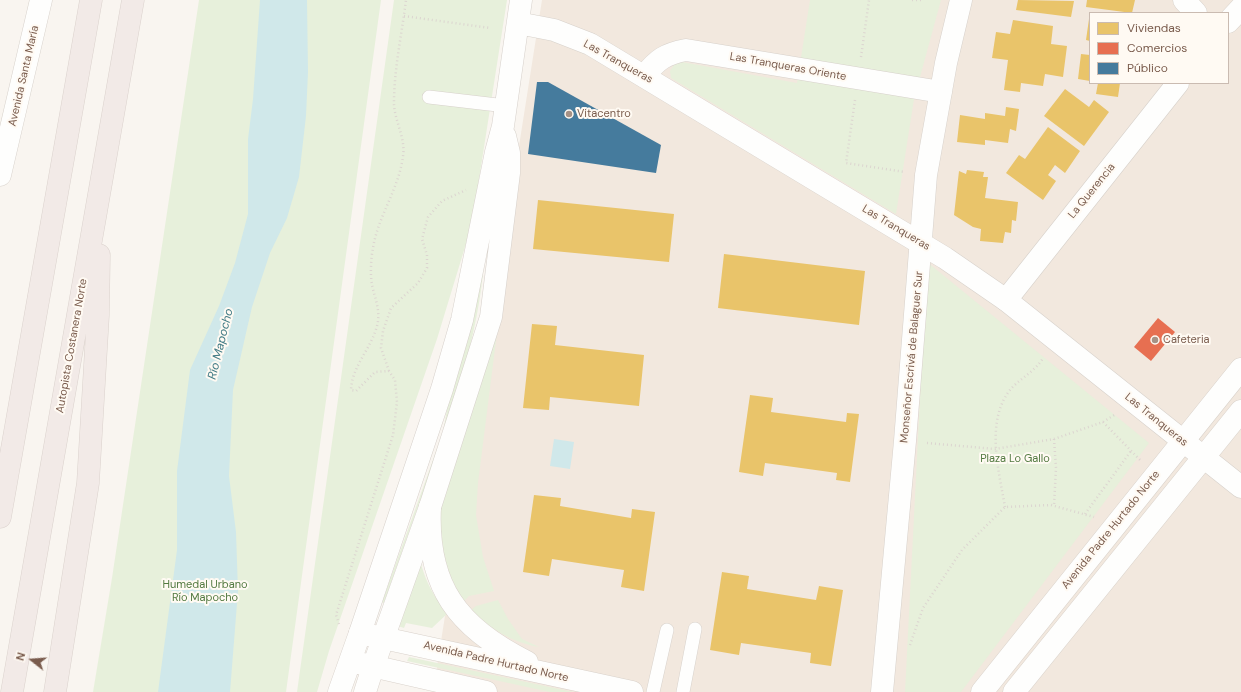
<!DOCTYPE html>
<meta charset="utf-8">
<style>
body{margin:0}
#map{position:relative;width:1241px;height:692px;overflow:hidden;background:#f9f5f0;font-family:"DM Sans",sans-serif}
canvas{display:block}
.legend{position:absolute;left:1089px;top:12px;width:140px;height:72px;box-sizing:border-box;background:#fffaf3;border:1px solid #cabbb1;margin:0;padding:5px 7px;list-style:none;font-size:12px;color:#7a5c4d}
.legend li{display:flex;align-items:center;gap:8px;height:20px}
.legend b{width:20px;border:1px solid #cabbb1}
.north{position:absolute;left:12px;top:640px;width:40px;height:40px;-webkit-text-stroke:3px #fffaf3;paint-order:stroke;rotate:287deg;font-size:11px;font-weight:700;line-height:16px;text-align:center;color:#7a5c4d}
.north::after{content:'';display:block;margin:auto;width:14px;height:18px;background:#7a5c4d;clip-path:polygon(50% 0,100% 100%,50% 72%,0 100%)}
</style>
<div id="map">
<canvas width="1241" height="692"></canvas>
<ul class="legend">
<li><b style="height:11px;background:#e9c46a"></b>Viviendas</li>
<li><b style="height:11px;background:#e76f51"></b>Comercios</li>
<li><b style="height:11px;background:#457b9d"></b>Público</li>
</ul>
<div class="north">N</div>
</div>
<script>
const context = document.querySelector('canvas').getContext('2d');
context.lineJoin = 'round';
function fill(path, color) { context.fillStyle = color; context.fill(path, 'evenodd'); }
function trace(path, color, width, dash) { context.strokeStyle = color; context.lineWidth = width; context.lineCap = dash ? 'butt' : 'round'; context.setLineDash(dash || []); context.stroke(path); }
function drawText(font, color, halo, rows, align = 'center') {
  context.font = font + ' "DM Sans",sans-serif'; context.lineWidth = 4; context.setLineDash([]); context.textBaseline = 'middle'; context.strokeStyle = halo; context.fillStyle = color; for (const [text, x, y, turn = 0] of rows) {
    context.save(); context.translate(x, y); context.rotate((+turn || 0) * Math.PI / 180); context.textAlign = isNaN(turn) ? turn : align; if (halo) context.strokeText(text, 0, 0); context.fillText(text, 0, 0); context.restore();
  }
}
fill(new Path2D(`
 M542 0H1241V692H433ZM1090 13H1228V83H1090Z`), '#f2e8de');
fill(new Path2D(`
 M199 0H381L286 692H93L112 578Z
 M394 0H507L472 224 437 339 329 651 317 692H297Z
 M810 0H941L914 99 896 214 671 78 670 71 674 65 682 62 797 83Z
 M927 262 1149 443 961 692H905Z
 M484 263C478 336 454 406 430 474 414 517 399 560 384 603L382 602 443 432 455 365Z
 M501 301 478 483 476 515 483 557 494 591 469 596 462 603 437 552 439 487Z
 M418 554C425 579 431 594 448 613L432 628 406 623 404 628 395 625Z
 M498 600 508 619 522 639 539 647C510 642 493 629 470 611L476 606Z
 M409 657 573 692H550L407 661Z`), '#e7f0db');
fill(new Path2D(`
 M260 0H307L308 72 306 116 299 177 287 218 270 253 252 307 233 390 229 476 236 532 238 591 230 692H158L177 550V471L190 370 219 306 235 263 248 214V139L253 99Z
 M554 439 574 442 570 469 550 466Z`), '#d0e8ea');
fill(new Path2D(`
 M1018 0 1074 1 1071 17 1016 10Z
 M1087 0H1135L1132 13 1086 7Z
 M1089 19H1090V41L1086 40Z
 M1013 20 1053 26 1051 44 1067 46 1063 77 1045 74 1043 86 1021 83 1020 92 1004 90 1008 60 992 58 996 32 1010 34Z
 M1081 54 1090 55V81L1078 79Z
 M1098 83H1120L1118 97 1096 94Z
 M1065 89 1089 107 1094 100 1109 112 1084 146 1044 116Z
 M1006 107 1019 109 1016 131 1010 129 1008 143 985 140V145L957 142 960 115 985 119V113L1005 116Z
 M1048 127 1080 151 1065 173 1055 165 1048 175 1056 181 1043 200 1006 173 1019 155 1025 159Z
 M967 170 984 172 983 177H988L985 198 1018 202 1016 221 1012 220 1011 233 1005 232 1003 243 980 241 981 229 973 227 954 215 959 171 966 174Z
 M538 200 674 214 669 262 533 249Z
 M724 254 865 271 859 325 718 308Z
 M532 324 557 326 555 345 644 355 639 406 550 397 549 410 523 408Z
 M750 395 773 398 771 412 846 422 847 413 859 414 850 482 836 480 837 473 765 463 763 476 739 472Z
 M534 495 561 498 560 506 631 518 632 509 655 512 644 591 621 587 624 570 552 559 549 576 523 572Z
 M722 572 749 576 747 589 816 600 819 586 843 590 831 666 810 663 811 653 741 643 739 655 710 650Z`), '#e9c46a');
fill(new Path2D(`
 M1158 318 1175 332 1151 361 1134 347Z`), '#e76f51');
fill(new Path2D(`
 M537 82H548L661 145 656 173 528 154Z`), '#457b9d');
const service = new Path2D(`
 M429 97 506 106
 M653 692 667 630
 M683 692 695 629`);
const minor = new Path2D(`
 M1184 0 1196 13
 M1228 22 1241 8
 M644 76C658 59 665 54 686 50L941 92
 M0 175 41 0
 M1006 300 1178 83
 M882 692 905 441 926 175 946 63 961 0`);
const tertiary = new Path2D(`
 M518 23 554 30 590 44 945 258 1006 300 1241 487
 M360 633 442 389 462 320 496 152 503 126 521 0
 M373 667 430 507 491 317 509 173V153L505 136`);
const secondary = new Path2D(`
 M430 507C426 586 458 628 527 662
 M350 661 486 692
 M339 692 360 633 632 692
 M365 692 373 667
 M982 692 1241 369
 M1014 692 1241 411`);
const motorway = new Path2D(`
 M0 517 91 0
 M12 692 133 0
 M55 692 88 483 98 315 99 255`);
trace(service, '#d7d1cb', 14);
trace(minor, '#d7d1cb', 23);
trace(tertiary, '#d7d1cb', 23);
trace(secondary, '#d9d2cb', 23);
trace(motorway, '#dad1cc', 23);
trace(new Path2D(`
 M912 0H922
 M404 16 490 28
 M861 57 869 0
 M855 100 846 163 905 172
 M389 371 381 348 383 331 391 308 418 283 427 268V255L422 239 428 217 442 201 466 190
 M1103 422 1141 461
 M1054 439 1056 468 1054 506
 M927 443 995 449 1054 439 1103 422 1116 414
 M1005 507C999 471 985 422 1010 390 1020 378 1035 372 1043 358
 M1085 514 1131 451
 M339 624 336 615 393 435 397 402 395 380 389 371 375 372 356 391 351 390C352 366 371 349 377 326 381 311 375 299 372 285 370 274 371 258 373 248 378 216 399 189 403 156 406 138 394 120 394 103 394 69 402 33 406 0
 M910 645 923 608 962 550 1005 507 1051 505 1094 517`), '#dcd5d0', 2.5, [1, 3]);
trace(service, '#fefefd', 13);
trace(minor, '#fefefd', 22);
trace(tertiary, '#fefefd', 22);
trace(secondary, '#fefefd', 22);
trace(motorway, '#f2eae7', 22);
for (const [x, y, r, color] of [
 [569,114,4,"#a69286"],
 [1155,340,4,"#a69286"]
]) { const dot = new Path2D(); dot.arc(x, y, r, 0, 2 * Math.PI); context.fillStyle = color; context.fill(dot); trace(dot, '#fffaf3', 1.5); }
drawText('11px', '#7a5c4d', '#fffaf3', [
 ["Las Tranqueras",618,62,29],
 ["Las Tranqueras Oriente",788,67,10],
 ["Avenida Santa María",24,76,-77],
 ["La Querencia",1092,191,-51],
 ["Las Tranqueras",896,228,31],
 ["Autopista Costanera Norte",72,346,-80],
 ["Monseñor Escrivá de Balaguer Sur",912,357,-85],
 ["Las Tranqueras",1156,420,39],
 ["Avenida Padre Hurtado Norte",1111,530,-51],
 ["Avenida Padre Hurtado Norte",496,662,13]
]);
drawText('11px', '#7a5c4d', '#fffaf3', [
 ["Vitacentro",577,114],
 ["Cafeteria",1163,340]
], 'left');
drawText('11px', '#537a41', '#fffaf3', [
 ["Plaza Lo Gallo",1015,459],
 ["Humedal Urbano",205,585],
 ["Río Mapocho",205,598]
]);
drawText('italic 12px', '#437c86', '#fffaf3', [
 ["Río Mapocho",221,344,-76]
]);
</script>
